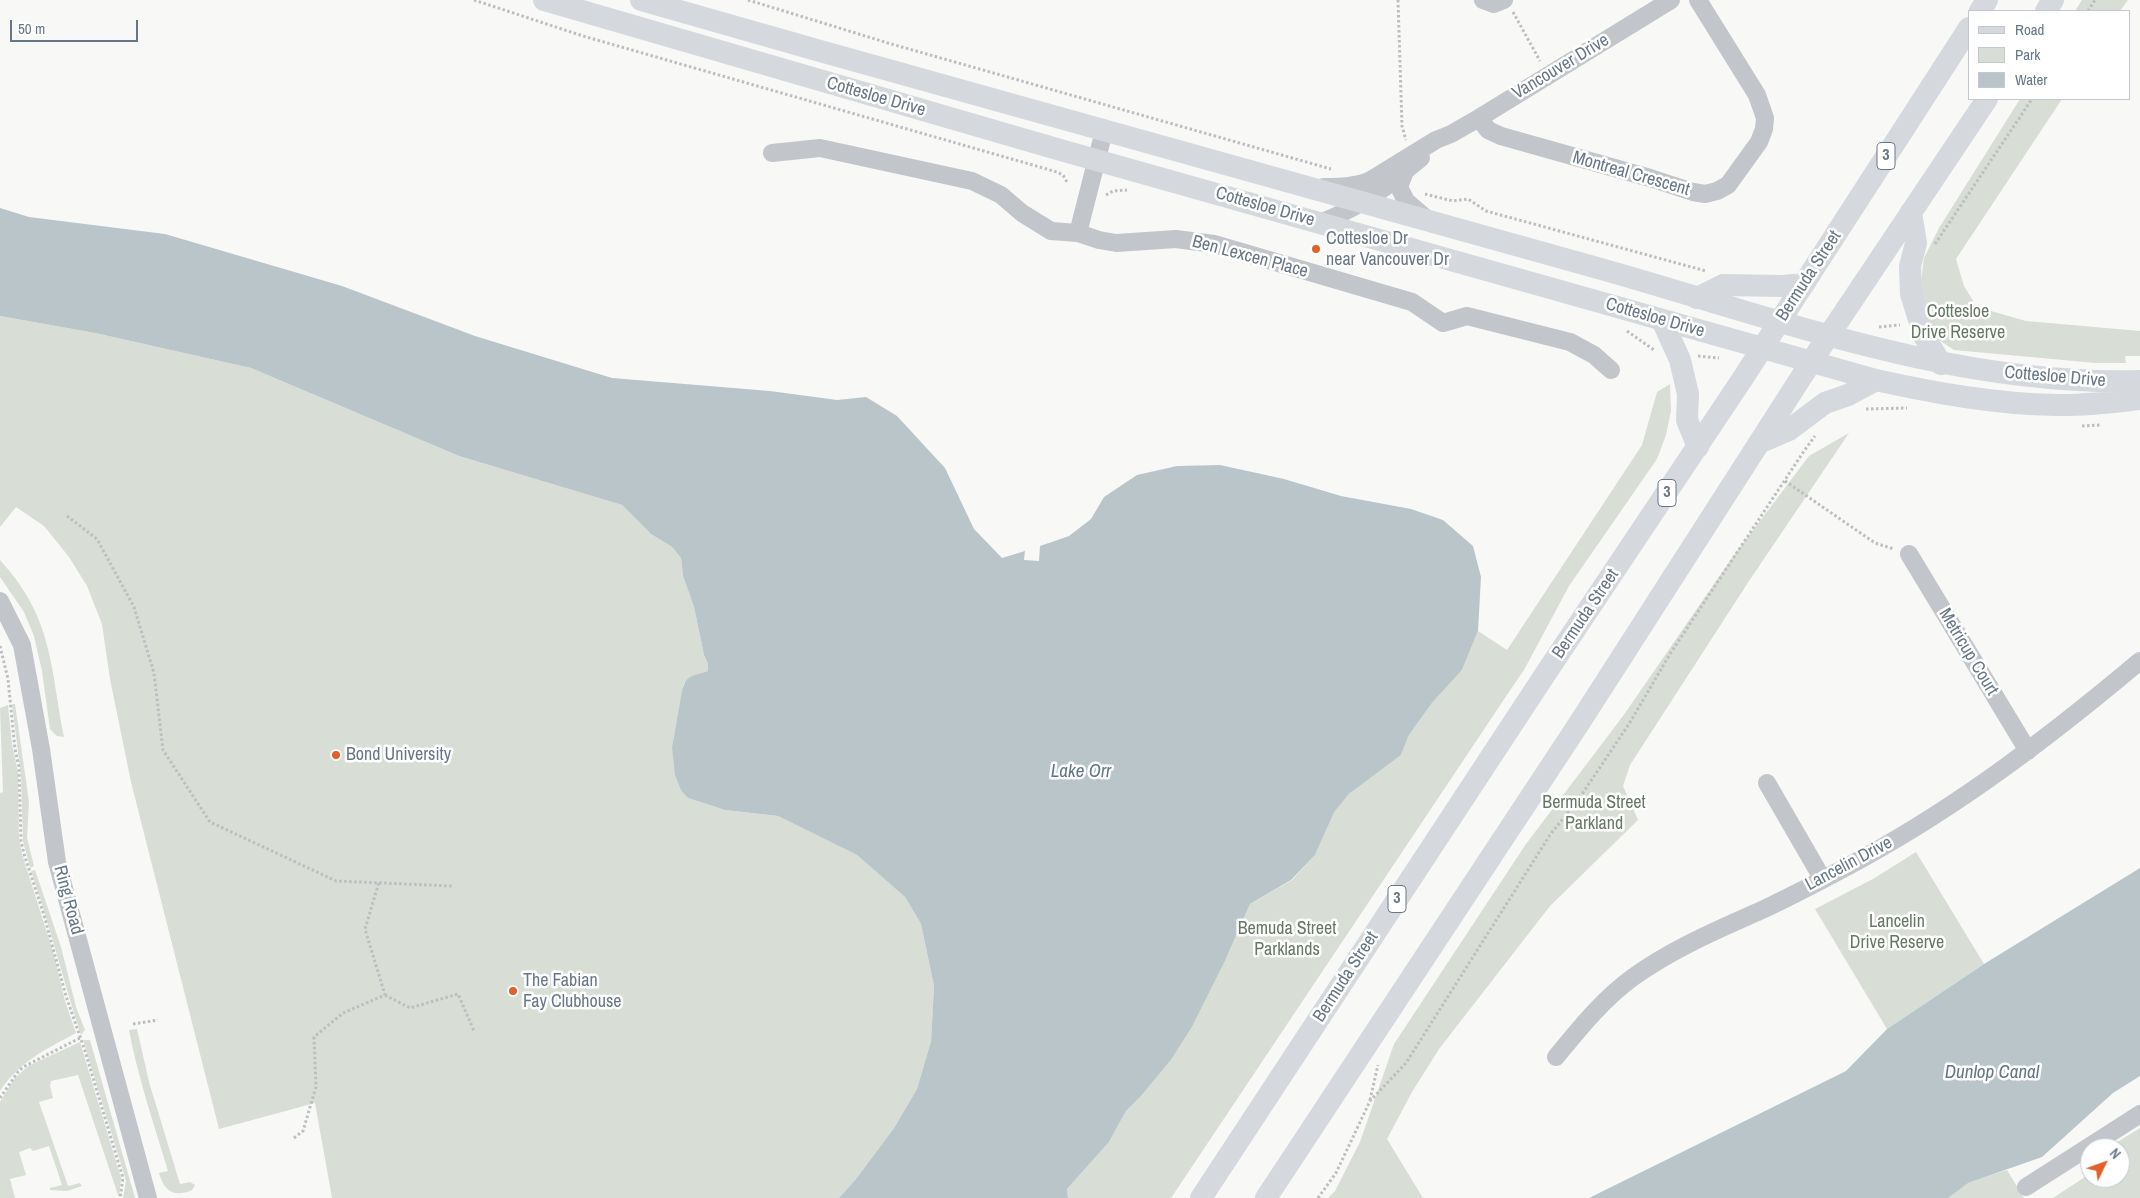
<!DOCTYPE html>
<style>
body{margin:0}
#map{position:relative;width:2140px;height:1198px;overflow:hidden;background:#f8f8f6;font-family:"Archivo Narrow",sans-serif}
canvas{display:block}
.legend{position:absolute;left:1968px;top:10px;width:162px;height:90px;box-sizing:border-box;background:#fff;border:1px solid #c3c9cf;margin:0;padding:6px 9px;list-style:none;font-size:15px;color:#687787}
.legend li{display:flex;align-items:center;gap:10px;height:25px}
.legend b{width:25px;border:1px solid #c3c9cf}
.north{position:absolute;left:2080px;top:1138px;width:50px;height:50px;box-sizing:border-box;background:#fff;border:1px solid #c3c9cf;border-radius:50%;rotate:48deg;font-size:14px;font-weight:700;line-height:20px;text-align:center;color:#687787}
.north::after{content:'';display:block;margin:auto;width:18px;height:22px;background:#e2602c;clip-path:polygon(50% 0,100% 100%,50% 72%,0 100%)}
.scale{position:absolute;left:10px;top:20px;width:128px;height:22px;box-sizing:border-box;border:2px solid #687787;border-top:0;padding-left:6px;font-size:15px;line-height:18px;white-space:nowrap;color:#687787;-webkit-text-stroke:4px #fff;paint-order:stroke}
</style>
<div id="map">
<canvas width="2140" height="1198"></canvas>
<ul class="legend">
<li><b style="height:6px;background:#d5d9dd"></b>Road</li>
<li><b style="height:14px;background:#d8ddd5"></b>Park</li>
<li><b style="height:14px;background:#bac5ca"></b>Water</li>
</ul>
<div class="north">N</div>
<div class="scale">50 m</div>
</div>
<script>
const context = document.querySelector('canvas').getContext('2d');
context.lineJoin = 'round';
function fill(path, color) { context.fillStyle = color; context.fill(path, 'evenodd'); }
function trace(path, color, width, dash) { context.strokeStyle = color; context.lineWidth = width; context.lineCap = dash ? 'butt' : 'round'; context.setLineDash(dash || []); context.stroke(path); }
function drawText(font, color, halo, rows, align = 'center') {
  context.font = font + ' "Archivo Narrow",sans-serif'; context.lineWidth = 5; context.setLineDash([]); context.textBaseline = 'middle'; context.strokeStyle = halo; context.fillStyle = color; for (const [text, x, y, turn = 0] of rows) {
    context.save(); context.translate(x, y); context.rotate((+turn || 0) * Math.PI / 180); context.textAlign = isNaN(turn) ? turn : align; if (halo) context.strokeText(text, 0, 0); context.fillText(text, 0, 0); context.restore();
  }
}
fill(new Path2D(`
 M2082 0H2128L2120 11H2075Z
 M2020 99H2062L1956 259 1964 286 1977 307 2026 321 2140 331V356H2125L2126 363H2096L1954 350 1939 340 1934 331 1920 290 1924 258 1939 228Z
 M0 316 95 333 251 368 459 456 622 505 651 534 672 547 681 558 683 576 694 607 704 655 708 664V671L684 683 672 747 688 798 725 810 778 816 857 855 905 897 921 924 934 986 931 1041 917 1089 894 1128 856 1179 839 1198H332L315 1103 219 1129 131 782 110 679 102 624 87 586 69 557 44 526 16 507 0 527Z
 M1670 384 1671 411 1666 435 1657 459 1569 586 1524 670 1511 689 1171 1198H1068L1067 1189 1109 1142 1126 1111 1141 1096 1171 1060 1192 1027 1225 961 1250 904 1292 880 1315 855 1333 812 1349 794 1401 755 1409 735 1432 703 1462 670 1478 631 1507 650 1642 445 1657 392Z
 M1849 433 1749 581 1630 765 1623 786 1638 820 1550 906 1439 1049 1412 1092 1387 1139 1423 1198H1328L1335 1191 1360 1142 1394 1044 1526 844 1623 716 1732 558 1809 456Z
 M0 560C53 618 50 665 64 737L57 736 50 729 42 671 34 636 24 612 0 577Z
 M12 704H15L29 802 27 838 34 866 30 868 23 841 21 776Z
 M8 705 12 744 18 772 19 838 22 854 54 955 65 1001 76 1033C46 1049 19 1062 0 1091V793L3 792 0 708Z
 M1916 852 1984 964 1887 1029 1815 909 1873 879Z
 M35 870 61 947 76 1007 85 1030 81 1035C63 980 50 925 31 871Z
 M137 1029 149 1082 180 1184 190 1182 195 1185 192 1190C174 1198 164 1191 159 1173L168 1171C154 1124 138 1078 129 1030Z
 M83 1040H90L135 1198H123L126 1181 124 1174Z
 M80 1042 121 1178 119 1198 78 1075 51 1081 50 1086 53 1098 39 1102 68 1186 80 1183 82 1186 67 1191 50 1190V1188L62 1185 49 1146 33 1151 30 1148 19 1152 26 1175 10 1179 15 1198H0V1102L14 1079 28 1066Z
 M2140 1128V1198H2053L2088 1175 2090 1171V1178H2120V1148H2108Z
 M2007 1170 2024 1198H1948L1967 1183Z`), '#d8ddd5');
fill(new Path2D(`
 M0 208 29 217 165 234 342 286 475 336 612 378 770 391 837 400 866 397 897 416 945 468 974 529 1002 558 1025 551 1024 560 1039 561 1040 546 1069 536 1091 519 1104 497 1137 475 1177 466 1220 465 1284 479 1341 496 1411 509 1443 520 1473 546 1481 577 1478 631 1462 670 1432 703 1409 735 1401 755 1349 794 1334 812 1315 855 1291 880 1250 904 1225 961 1192 1027 1171 1060 1141 1096 1126 1111 1109 1142 1067 1189 1068 1198H839L856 1179 894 1128 917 1089 931 1041 934 986 921 924 905 897 857 855 778 816 725 810 688 798 681 790 675 775 672 747 682 691C687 672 694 677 708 671V664L704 655 694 607 683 576 681 558 672 547 651 534 622 505 459 456 251 368 95 333 0 316Z
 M2140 868V1076L2113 1093 2042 1157 1968 1183 1948 1198H1589L1846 1071 1887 1029 1984 964Z`), '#bac5ca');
trace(new Path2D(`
 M474 0 583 36 1057 172 1063 175 1068 184
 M748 0 888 43 1331 169
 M1398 0 1402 126 1406 140
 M2088 11 2095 0
 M1513 12 1540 61
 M1425 194 1453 201 1468 199 1486 211 1706 271
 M1106 195 1113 191 1127 190
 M1935 244 2032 99
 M1879 327 1900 325
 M1627 331 1654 350
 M1698 356 1719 358
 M1866 409 1907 408
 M2082 426 2101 425
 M1785 481 1875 543 1894 549
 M67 516 97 539 134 607 154 673 163 750 210 822 336 881 452 886
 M0 646 8 679 15 749 19 767 21 841 24 854 44 915 66 996 85 1051 123 1178 120 1198
 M385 995 410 1008 458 994 474 1031
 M133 1024 158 1020
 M0 1098 17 1073 23 1067 80 1038
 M1370 1100 1378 1065
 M294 1138 303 1131 316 1087 314 1037 343 1013 385 995 365 929 379 882
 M1318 1198 1336 1173 1370 1101 1406 1063 1550 835 1578 800 1629 724 1670 654 1804 451 1815 436`), '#bcbec1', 3, [2.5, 2.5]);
trace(new Path2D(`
 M1483 0 1494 4 1504 0
 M1479 118 1488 130 1501 136 1650 178 1693 192 1705 194 1717 191 1728 185 1759 142 1764 129 1765 118 1757 95 1698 0
 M772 153 820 148 972 181 1001 195 1022 213 1051 231 1078 233 1099 240 1116 243 1176 239 1214 244 1412 302 1443 323 1467 316 1570 342 1594 355 1611 370
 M1421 158 1405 171 1399 187 1406 201 1427 219
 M1323 187C1339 187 1355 187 1371 180L1436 140 1451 134 1479 118 1671 0
 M1320 223C1346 213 1386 190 1404 171
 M1078 233 1104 131
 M1909 554 2028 751
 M0 601 22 645 41 749 57 862 148 1198
 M1767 783 1822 878
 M1556 1057C1579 1029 1602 1000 1632 978 1672 949 1717 930 1762 910 1796 894 1830 876 1863 858 1963 803 2053 734 2140 661
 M2026 1187 2140 1114`), '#c2c5ca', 18);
trace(new Path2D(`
 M544 0 1057 149 1876 380C1935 393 1995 404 2056 405 2084 406 2113 402 2140 399
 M641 0C958 91 1276 178 1594 267 1773 317 1951 386 2140 381
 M1980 11 1987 0
 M2046 11 2053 0
 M1911 212 1916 243 1910 266 1911 294 1924 336 1941 364
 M1697 298 1723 285 1782 286 1804 284
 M1662 320 1680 360 1688 394 1687 420 1698 447
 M1759 443 1789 430 1825 403 1848 395 1876 380
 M1201 1198 1544 676 1743 378 1969 28
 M1266 1198 1580 722 1811 362 1987 99`), '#d5d9dd', 22);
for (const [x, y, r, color] of [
 [1316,249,5,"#e2602c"],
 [336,755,5,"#e2602c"],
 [513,991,5,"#e2602c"]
]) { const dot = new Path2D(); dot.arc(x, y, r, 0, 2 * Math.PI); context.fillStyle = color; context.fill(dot); trace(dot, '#fff', 2); }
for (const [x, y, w] of [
 [1886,156,18],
 [1667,493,18],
 [1397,899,18]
]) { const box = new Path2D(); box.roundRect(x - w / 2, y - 13.5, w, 27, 4); context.fillStyle = '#fff'; context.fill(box); trace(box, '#687787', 1); }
drawText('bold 16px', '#687787', null, [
 ["3",1886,156],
 ["3",1667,493],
 ["3",1397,899]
]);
drawText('18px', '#687787', '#fff', [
 ["Vancouver Drive",1561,67,-31],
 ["Cottesloe Drive",876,97,16],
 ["Montreal Crescent",1631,174,16],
 ["Cottesloe Drive",1265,207,16],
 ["Ben Lexcen Place",1250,257,15],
 ["Bermuda Street",1809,276,-57],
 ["Cottesloe Drive",1655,318,16],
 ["Cottesloe Drive",2055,377,5],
 ["Bermuda Street",1586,614,-56],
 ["Metricup Court",1968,652,59],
 ["Lancelin Drive",1849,864,-28],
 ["Ring Road",68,900,75],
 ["Bermuda Street",1346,977,-57]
]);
drawText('18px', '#687787', '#fff', [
 ["Cottesloe Dr",1326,239],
 ["near Vancouver Dr",1326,260],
 ["Bond University",346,755],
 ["The Fabian",523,981],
 ["Fay Clubhouse",523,1002]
], 'left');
drawText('18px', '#667963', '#fff', [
 ["Cottesloe",1958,312],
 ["Drive Reserve",1958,333],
 ["Bermuda Street",1594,803],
 ["Parkland",1594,824],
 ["Lancelin",1897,922],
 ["Drive Reserve",1897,943],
 ["Bemuda Street",1287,929],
 ["Parklands",1287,950]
]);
drawText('italic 19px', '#637882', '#fff', [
 ["Lake Orr",1081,772],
 ["Dunlop Canal",1992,1073]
]);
</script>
